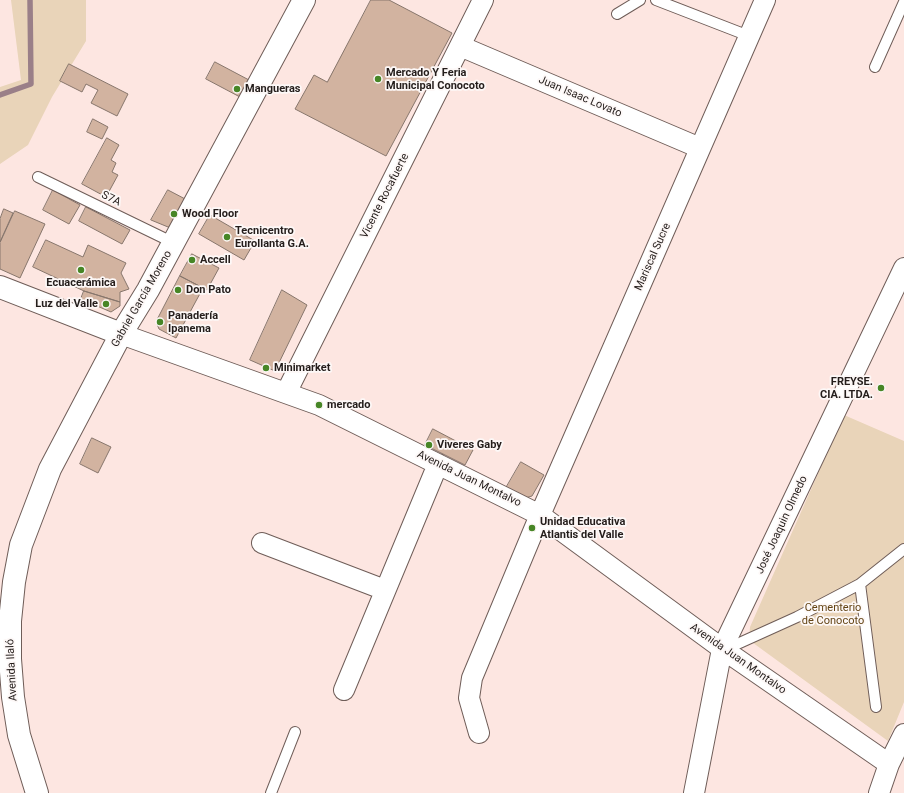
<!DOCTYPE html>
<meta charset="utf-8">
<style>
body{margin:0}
canvas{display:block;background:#fde6e1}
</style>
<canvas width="904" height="793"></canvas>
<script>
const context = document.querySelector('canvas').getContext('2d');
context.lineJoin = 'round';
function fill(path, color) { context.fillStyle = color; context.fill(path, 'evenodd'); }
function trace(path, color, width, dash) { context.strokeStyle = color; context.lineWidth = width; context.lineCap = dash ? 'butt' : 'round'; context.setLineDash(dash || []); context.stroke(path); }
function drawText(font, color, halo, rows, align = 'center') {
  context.font = font + ' Roboto,sans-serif'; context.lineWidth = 3.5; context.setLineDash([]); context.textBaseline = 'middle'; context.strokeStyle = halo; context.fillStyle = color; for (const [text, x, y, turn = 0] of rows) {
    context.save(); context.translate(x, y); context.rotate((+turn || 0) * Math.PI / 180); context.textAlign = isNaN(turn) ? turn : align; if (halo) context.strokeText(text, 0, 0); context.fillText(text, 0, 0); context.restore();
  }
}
fill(new Path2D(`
 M11 0H86V41L52 97 28 145 0 164V87L21 80Z
 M844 415 904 441V702L888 741 749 640 750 627Z`), '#e9d4b9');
trace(new Path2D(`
 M0 95 31 84 30 0`), '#9a7f88', 5.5);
const building = new Path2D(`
 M371 0H389L452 33 386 156 295 109 314 75 327 82Z
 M215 62 249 80 240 97 206 79Z
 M69 64 128 94 117 116 91 103 98 90 86 84 82 92 60 81Z
 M93 119 108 127 102 139 87 132Z
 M107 138 119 145 111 160 116 163 112 172 118 175 106 197 82 184Z
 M53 190 80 205 69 224 43 210Z
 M168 190 189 201 173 226 168 227 151 220Z
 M86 207 130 230 122 244 79 221Z
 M4 209 13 213 0 242V219Z
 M15 211 45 224 20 278 0 269V243Z
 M210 215 255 241 244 260 199 234Z
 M46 240 83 257 88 245 126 263 121 273 129 289 120 292V302L84 291 33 267Z
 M192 254 219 268 207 290 180 276Z
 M180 276 203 288 176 338 159 329 157 324 158 318Z
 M282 290 307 305 275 371 250 360Z
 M84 291 120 302V306L111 312 81 299Z
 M433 429 473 450 465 465 425 445Z
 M92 438 111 447 98 473 80 464Z
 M521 462 544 475 532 496 525 498 506 488Z`);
fill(building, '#d2b3a0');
trace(building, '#87766c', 1);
const service = new Path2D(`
 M656 0 749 36
 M617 14 640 0
 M875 67 904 2
 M38 177 174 243
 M860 584 876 707
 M724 650 797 617 860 584 904 549
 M271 793 295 732`);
const minor = new Path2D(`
 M460 46 700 148
 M121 334 319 405 540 515 724 650 889 764
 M286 393 483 0
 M262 543 385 590
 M344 690 438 464
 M479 733 469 698 472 678 540 515 765 0
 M694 793 722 649 904 268
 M879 793 889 764 904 734`);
const tertiary = new Path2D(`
 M0 287 121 334`);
const secondary = new Path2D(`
 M37 793 19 735 13 697 10 659V621L14 582 21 545 50 469 121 334 148 290 304 0`);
trace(service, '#6f5d58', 12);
trace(minor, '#6f5d58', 22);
trace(tertiary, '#6f5d58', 24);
trace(secondary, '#6f5d58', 24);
trace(service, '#fff', 10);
trace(minor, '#fff', 20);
trace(tertiary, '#fff', 22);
trace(secondary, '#fff', 22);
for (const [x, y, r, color] of [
 [378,79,4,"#478626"],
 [237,89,4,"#478626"],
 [174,214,4,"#478626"],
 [227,237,4,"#478626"],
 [192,260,4,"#478626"],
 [81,270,4,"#478626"],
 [178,290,4,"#478626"],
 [106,304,4,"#478626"],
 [160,322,4,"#478626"],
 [266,368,4,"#478626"],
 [881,388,4,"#478626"],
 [319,405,4,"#478626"],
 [429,445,4,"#478626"],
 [532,528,4,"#478626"]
]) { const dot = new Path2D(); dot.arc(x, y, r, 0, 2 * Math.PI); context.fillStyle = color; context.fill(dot); trace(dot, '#fdf8f7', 1.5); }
drawText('bold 11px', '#241d1b', '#fdf8f7', [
 ["Mercado Y Feria",386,73],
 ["Municipal Conocoto",386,86],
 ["Mangueras",245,89],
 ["Wood Floor",182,214],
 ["Tecnicentro",235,231],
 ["Eurollanta G.A.",235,244],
 ["Accell",200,260],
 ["Ecuacerámica",81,283,"center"],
 ["Don Pato",186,290],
 ["Luz del Valle",98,304,"right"],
 ["Panadería",168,316],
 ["Ipanema",168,329],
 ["Minimarket",274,368],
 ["FREYSE.",873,382,"right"],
 ["CIA. LTDA.",873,395,"right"],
 ["mercado",327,405],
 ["Viveres Gaby",437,445],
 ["Unidad Educativa",540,522],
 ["Atlantis del Valle",540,535]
], 'left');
drawText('11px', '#241d1b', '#fdf8f7', [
 ["Juan Isaac Lovato",580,97,23],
 ["Vicente Rocafuerte",385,196,-63],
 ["S7A",111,199,26],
 ["Mariscal Sucre",653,257,-66],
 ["Gabriel García Moreno",142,299,-60],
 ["Avenida Juan Montalvo",469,479,26],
 ["José Joaquin Olmedo",782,525,-65],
 ["Avenida Juan Montalvo",738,659,35],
 ["Avenida Ilaló",12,670,-93]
]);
drawText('11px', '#634414', '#fdf8f7', [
 ["Cementerio",833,608],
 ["de Conocoto",833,621]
]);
</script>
